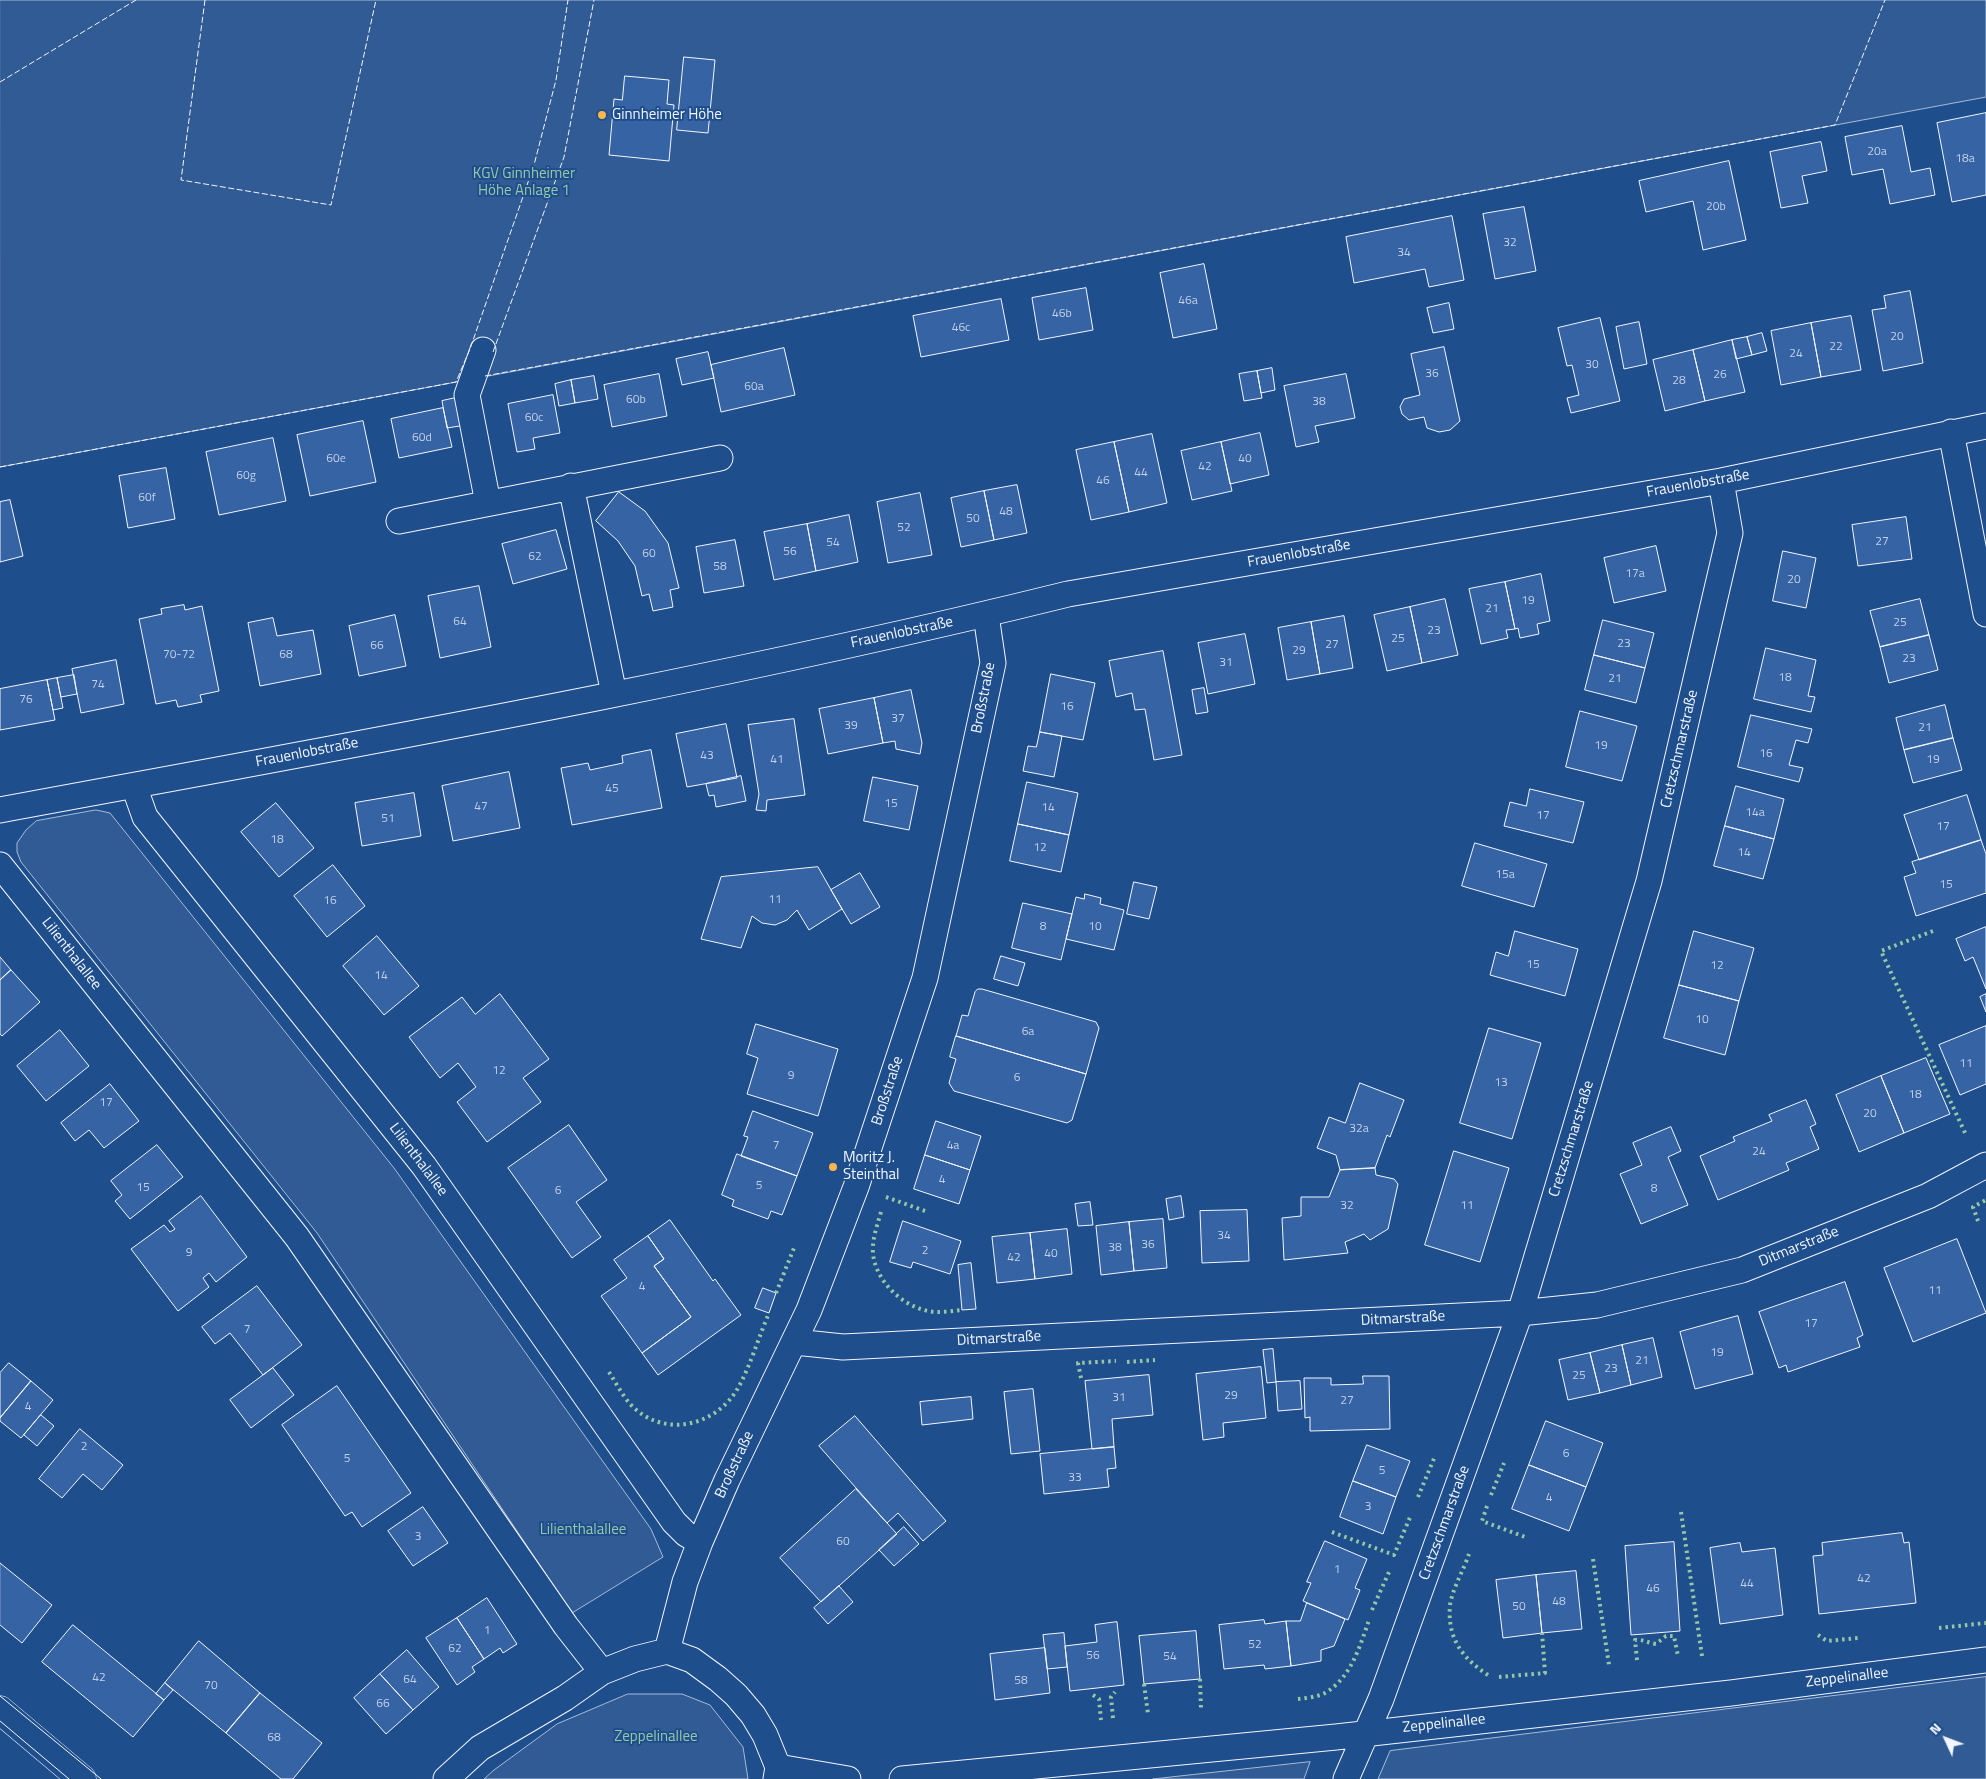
<!DOCTYPE html>
<meta charset="utf-8">
<style>
body{margin:0}
#map{position:relative;width:1986px;height:1779px;overflow:hidden;background:#1f4e8c;font-family:"Titillium Web",sans-serif}
canvas{display:block}
.north{position:absolute;left:1921px;top:1714px;width:50px;height:50px;-webkit-text-stroke:4px #1f4e8c;paint-order:stroke;rotate:313deg;font-size:14px;font-weight:700;line-height:20px;text-align:center;color:#f2f6ff}
.north::after{content:'';display:block;margin:auto;width:18px;height:22px;background:#f2f6ff;clip-path:polygon(50% 0,100% 100%,50% 72%,0 100%)}
</style>
<div id="map">
<canvas width="1986" height="1779"></canvas>
<div class="north">N</div>
</div>
<script>
const context = document.querySelector('canvas').getContext('2d');
context.lineJoin = 'round';
function fill(path, color) { context.fillStyle = color; context.fill(path, 'evenodd'); }
function trace(path, color, width, dash) { context.strokeStyle = color; context.lineWidth = width; context.lineCap = dash ? 'butt' : 'round'; context.setLineDash(dash || []); context.stroke(path); }
function drawText(font, color, halo, rows, align = 'center') {
  context.font = font + ' "Titillium Web",sans-serif'; context.lineWidth = 4; context.setLineDash([]); context.textBaseline = 'middle'; context.strokeStyle = halo; context.fillStyle = color; for (const [text, x, y, turn = 0] of rows) {
    context.save(); context.translate(x, y); context.rotate((+turn || 0) * Math.PI / 180); context.textAlign = isNaN(turn) ? turn : align; if (halo) context.strokeText(text, 0, 0); context.fillText(text, 0, 0); context.restore();
  }
}
const built = new Path2D(`
 M0 0H1986V97L0 467Z
 M96 810 110 813 394 1168 651 1529 663 1557 572 1613 317 1233 21 862 17 852V843L26 830 36 821Z
 M1986 1677V1779H1378L1390 1751Z
 M628 1694H682L710 1705 743 1747 748 1779H484L494 1770 557 1724Z
 M1310 1762 1304 1779H1153Z`);
fill(built, '#305b95');
trace(built, '#a8bbd7', 1);
const building = new Path2D(`
 M684 57 715 60 708 133 677 130Z
 M625 76 669 80 667 104 674 105 669 161 609 155 614 99 622 100Z
 M1986 113V195L1952 202 1937 123Z
 M1902 126 1911 172 1930 168 1935 195 1890 204 1883 169 1852 175 1845 137Z
 M1821 142 1827 171 1802 176 1808 203 1781 208 1770 152Z
 M1729 161 1746 240 1703 250 1693 201 1646 212 1639 181Z
 M1524 207 1536 271 1495 279 1483 214Z
 M1452 216 1464 280 1429 287 1425 269 1354 283 1346 237Z
 M1204 264 1217 329 1173 338 1160 273Z
 M1086 288 1093 330 1039 340 1032 298Z
 M1910 291 1923 363 1883 371 1872 310 1886 308 1884 296Z
 M1001 299 1009 340 921 357 913 316Z
 M1449 303 1454 329 1433 333 1427 308Z
 M1851 316 1861 370 1821 377 1811 323Z
 M1600 318 1620 401 1571 413 1567 398 1579 395 1572 365 1567 366 1558 328Z
 M1639 322 1647 364 1624 369 1616 327Z
 M1811 323 1821 377 1781 385 1771 331Z
 M1762 333 1767 351 1752 355 1747 337Z
 M1747 337 1752 355 1736 359 1732 340Z
 M1732 340 1745 392 1705 401 1693 350Z
 M1444 347 1460 421 1450 430 1439 432 1427 428 1424 417 1409 420 1402 414 1400 407 1404 399 1420 395 1411 354Z
 M784 348 795 395 721 412 711 365Z
 M1693 350 1705 401 1665 411 1653 360Z
 M708 352 714 378 682 385 676 359Z
 M1272 368 1275 390 1261 393 1257 371Z
 M1257 371 1262 398 1244 401 1239 374Z
 M659 374 667 416 612 427 604 385Z
 M1346 374 1355 418 1315 426 1319 442 1296 447 1284 386Z
 M594 376 598 399 575 403 571 380Z
 M571 380 575 403 559 406 555 384Z
 M553 395 560 433 533 438 535 449 517 452 508 404Z
 M460 397 466 425 447 428 442 401Z
 M443 408 452 447 399 458 391 419Z
 M363 421 376 482 310 496 297 435Z
 M1260 433 1269 475 1230 484 1221 442Z
 M1152 434 1167 503 1129 512 1114 442Z
 M273 438 286 501 219 515 206 452Z
 M1114 442 1129 512 1091 520 1076 450Z
 M1221 442 1232 491 1192 500 1181 451Z
 M166 468 175 519 128 528 119 476Z
 M1017 485 1027 533 994 540 984 491Z
 M984 491 994 540 961 547 951 498Z
 M619 492 645 511 668 543 679 588 670 590 673 607 653 611 649 594 642 596 635 566 618 541 596 521Z
 M920 493 932 555 888 563 877 502Z
 M10 500 23 556 0 562V502Z
 M849 515 858 562 816 571 807 524Z
 M1906 517 1912 559 1858 566 1852 525Z
 M807 524 816 571 774 580 764 532Z
 M556 530 567 569 513 584 502 544Z
 M735 540 744 586 704 593 696 547Z
 M1656 546 1666 591 1614 603 1604 558Z
 M1783 551 1816 558 1806 608 1773 601Z
 M1541 574 1550 621 1537 624 1539 634 1520 638 1518 628 1515 629 1505 582Z
 M1505 582 1515 629 1506 630 1508 638 1481 644 1469 589Z
 M479 586 491 647 440 658 428 596Z
 M1445 599 1458 655 1422 663 1410 607Z
 M1920 599 1929 635 1880 647 1870 611Z
 M184 605 185 610 202 606 219 691 200 695 202 702 178 707 176 700 156 704 139 619 162 614 161 609Z
 M1410 607 1422 663 1387 671 1374 615Z
 M395 615 406 666 359 676 349 626Z
 M1344 616 1353 668 1320 674 1311 622Z
 M273 618 277 636 313 630 321 674 260 686 248 623Z
 M1603 620 1654 633 1645 668 1594 655Z
 M1311 622 1320 674 1287 680 1278 628Z
 M1245 634 1255 684 1208 694 1198 643Z
 M1929 635 1938 670 1889 683 1880 647Z
 M1766 648 1816 660 1808 696 1815 697 1811 712 1754 699Z
 M1163 651 1182 755 1154 760 1145 709 1135 710 1132 693 1116 697 1109 661Z
 M1594 655 1645 668 1636 703 1585 690Z
 M116 660 124 704 81 713 72 669Z
 M1051 674 1095 683 1083 740 1040 732Z
 M74 675 77 694 61 697 57 678Z
 M57 678 63 708 53 710 47 680Z
 M47 680 55 720 0 730V689Z
 M1204 688 1208 712 1196 714 1192 690Z
 M911 690 922 743 920 754 896 749 895 741 883 743 874 698Z
 M874 698 883 743 828 754 819 709Z
 M1945 705 1953 738 1904 750 1896 718Z
 M1580 711 1637 726 1622 781 1566 767Z
 M1751 715 1812 729 1808 743 1796 740 1789 765 1803 768 1799 782 1738 767Z
 M794 719 805 795 767 800 766 811 756 810 759 794 748 725Z
 M726 724 737 778 687 787 676 734Z
 M1040 732 1062 736 1054 777 1023 771 1028 746 1036 747Z
 M1953 738 1962 770 1913 783 1904 750Z
 M651 750 662 808 572 825 561 768 588 763 590 770 623 763 622 756Z
 M509 772 520 828 453 841 442 786Z
 M741 776 746 801 716 807 714 795 709 796 706 784Z
 M873 777 918 786 909 830 864 821Z
 M1027 782 1078 793 1069 835 1018 824Z
 M1736 786 1784 799 1774 839 1725 826Z
 M1530 789 1584 802 1573 843 1504 826 1510 802 1526 806Z
 M414 793 421 836 362 846 355 803Z
 M1967 795 1981 840 1919 860 1904 815Z
 M276 803 314 848 279 877 241 832Z
 M1018 824 1069 835 1061 872 1010 861Z
 M1725 826 1774 839 1763 879 1714 866Z
 M1981 840 1986 854V893L1916 916 1904 877 1916 873 1912 862Z
 M1475 843 1547 864 1534 907 1462 886Z
 M333 865 365 906 327 937 294 896Z
 M818 867 842 909 809 930 797 910 787 920 775 925 762 923 752 916 741 948 701 939 721 877Z
 M860 873 880 907 851 924 831 890Z
 M1134 882 1157 887 1149 919 1127 914Z
 M1085 894 1101 898 1100 904 1124 910 1114 950 1066 939 1076 897 1084 899Z
 M1023 903 1072 914 1061 960 1012 948Z
 M1986 927V989L1973 957 1965 961 1956 939Z
 M1515 931 1578 949 1565 996 1490 975 1496 952 1508 956Z
 M1694 931 1754 948 1739 1001 1679 985Z
 M377 936 419 986 384 1015 343 966Z
 M1001 956 1025 963 1018 986 994 979Z
 M0 957 11 970 0 980Z
 M11 970 40 1002 2 1036 0 1034V980Z
 M1679 985 1739 1001 1725 1055 1664 1038Z
 M978 989H982L1096 1022 1099 1028 1086 1074 956 1036 962 1015 968 1016 975 992Z
 M500 994 549 1059 523 1078 541 1102 487 1142 457 1102 476 1087 458 1063 440 1078 409 1037 462 997 475 1014Z
 M1986 994V1012L1980 997Z
 M756 1024 838 1049 818 1116 747 1094 758 1058 747 1054Z
 M1986 1026V1084L1960 1095 1939 1045Z
 M1489 1028 1541 1043 1512 1139 1460 1123Z
 M60 1030 89 1066 46 1101 17 1066Z
 M956 1036 1086 1074 1072 1120 1067 1123 954 1091 949 1083 956 1059 950 1057Z
 M1926 1058 1950 1114 1904 1133 1881 1076Z
 M1881 1076 1904 1133 1859 1152 1836 1095Z
 M1360 1083 1404 1100 1390 1137 1387 1135 1375 1168 1340 1170 1336 1155 1317 1148 1329 1117 1345 1123Z
 M110 1084 139 1121 104 1148 89 1130 75 1141 61 1123Z
 M1806 1100 1816 1124 1810 1127 1819 1149 1786 1163 1789 1170 1718 1200 1700 1156 1735 1141 1733 1137 1772 1121 1769 1115Z
 M753 1111 813 1133 797 1176 741 1156 748 1137 744 1136Z
 M936 1121 981 1136 970 1170 925 1155Z
 M569 1125 607 1180 576 1202 601 1237 572 1258 508 1168Z
 M1671 1127 1681 1151 1668 1157 1688 1205 1641 1224 1620 1174 1642 1165 1633 1143Z
 M157 1145 183 1177 130 1219 115 1201 122 1195 111 1181Z
 M1454 1151 1509 1168 1480 1262 1425 1245Z
 M737 1154 797 1176 782 1215 771 1211 768 1219 732 1206 734 1200 722 1195Z
 M925 1155 970 1170 959 1204 914 1189Z
 M1375 1168 1376 1175 1394 1179 1398 1184 1388 1229 1370 1240 1364 1234 1345 1242 1348 1253 1284 1260 1282 1218 1301 1216V1197H1329L1340 1170Z
 M201 1196 247 1257 216 1282 209 1273 203 1278 209 1287 178 1311 131 1249 164 1225 170 1232 175 1229 169 1221Z
 M1181 1196 1184 1217 1169 1220 1166 1199Z
 M1090 1202 1093 1225 1078 1226 1075 1204Z
 M1247 1210 1249 1261 1202 1263 1200 1211Z
 M1163 1219 1167 1268 1134 1271 1129 1222Z
 M670 1220 713 1281 715 1279 741 1315 658 1375 642 1353 691 1317 654 1266 664 1259 648 1236Z
 M903 1221 961 1241 950 1274 913 1262 911 1268 890 1262Z
 M1129 1222 1134 1271 1101 1275 1096 1226Z
 M1067 1229 1072 1274 1035 1279 1030 1233Z
 M1030 1233 1035 1279 997 1283 992 1237Z
 M648 1236 664 1259 654 1266 691 1317 642 1353 601 1296 627 1278 614 1260Z
 M1957 1239 1986 1313 1913 1342 1884 1268Z
 M971 1263 976 1309 962 1310 958 1265Z
 M1845 1282 1863 1335 1857 1338 1860 1347 1788 1372 1786 1365 1779 1368 1759 1312Z
 M257 1286 302 1345 263 1375 230 1333 215 1344 202 1327Z
 M763 1288 776 1293 769 1313 755 1308Z
 M1738 1316 1753 1374 1695 1389 1680 1332Z
 M1653 1338 1662 1377 1631 1385 1622 1345Z
 M1622 1345 1631 1385 1600 1393 1590 1353Z
 M1273 1349 1276 1382 1267 1383 1263 1350Z
 M1590 1353 1600 1393 1568 1400 1559 1360Z
 M9 1363 31 1381 0 1418V1373Z
 M1261 1367 1266 1418 1223 1423 1224 1437 1203 1440 1196 1374Z
 M273 1368 294 1395 251 1428 230 1400Z
 M1149 1375 1153 1415 1112 1419 1114 1447 1092 1449 1085 1381Z
 M1363 1376H1389L1390 1429 1310 1431V1417L1305 1418 1304 1378H1331V1385L1363 1384Z
 M31 1381 53 1400 21 1438 0 1421V1418Z
 M1300 1381 1302 1409 1278 1411 1276 1382Z
 M337 1386 411 1493 362 1527 352 1512 345 1516 282 1425Z
 M1033 1389 1040 1451 1011 1454 1004 1392Z
 M971 1397 973 1419 922 1425 920 1402Z
 M41 1415 54 1426 37 1446 24 1435Z
 M855 1416 946 1521 923 1541 898 1513 887 1523 819 1446Z
 M1546 1421 1603 1443 1586 1487 1529 1465Z
 M80 1429 123 1465 102 1490 83 1474 62 1498 39 1479Z
 M1367 1445 1410 1461 1396 1497 1353 1481Z
 M1114 1447 1116 1468 1107 1469 1109 1487 1044 1494 1040 1454Z
 M1529 1465 1586 1487 1569 1531 1512 1509Z
 M1353 1481 1396 1497 1383 1534 1340 1517Z
 M856 1489 897 1534 821 1602 780 1558Z
 M423 1507 448 1543 413 1566 388 1531Z
 M904 1527 919 1544 894 1566 879 1550Z
 M1902 1533 1904 1543 1909 1542 1916 1603 1819 1614 1813 1556 1823 1555 1822 1543Z
 M1325 1541 1367 1559 1355 1588 1360 1590 1348 1620 1303 1601 1311 1583 1307 1582Z
 M1674 1542 1680 1631 1631 1635 1625 1546Z
 M1740 1543 1742 1552 1775 1548 1783 1615 1720 1624 1710 1548Z
 M0 1563 52 1605 22 1643 0 1625Z
 M1576 1571 1582 1629 1542 1633 1536 1575Z
 M1536 1575 1542 1633 1503 1638 1496 1580Z
 M839 1586 853 1602 828 1624 814 1608Z
 M487 1598 517 1644 503 1653 500 1648 484 1659 457 1618Z
 M1307 1603 1345 1619 1334 1646 1321 1650V1661L1291 1666 1286 1621H1300Z
 M457 1618 484 1659 472 1667 475 1672 457 1685 426 1638Z
 M1264 1620 1265 1624 1286 1621 1291 1666 1265 1669 1264 1665 1224 1669 1219 1625Z
 M1117 1622 1124 1685 1070 1691 1065 1646 1097 1642 1095 1625Z
 M73 1625 164 1700 133 1737 42 1662Z
 M1196 1631 1200 1679 1144 1684 1139 1636Z
 M1064 1633 1067 1667 1047 1669 1043 1635Z
 M199 1641 260 1693 226 1733 165 1683Z
 M1045 1648 1050 1693 995 1700 990 1654Z
 M407 1650 439 1687 413 1710 380 1674Z
 M380 1674 413 1710 386 1734 354 1698Z
 M165 1683 173 1690 164 1700 156 1694Z
 M260 1693 322 1743 293 1779H281L226 1733Z`);
fill(building, '#3563a3');
trace(building, '#f2f6ff', 1);
const minor = new Path2D(`
 M483 350 467 395 488 503
 M1951 432 1986 614
 M571 486 614 694
 M399 521 720 458
 M134 786 145 817 424 1166 674 1522 686 1534 700 1542
 M0 810C357 744 716 681 1068 594L1721 481 1986 426
 M0 865 297 1237 566 1626 602 1672
 M795 1342 843 1347 1520 1313 1597 1305 1742 1270 1928 1196 1986 1165
 M667 1651 685 1582 700 1542 727 1480 809 1310 856 1187 925 978 993 663 986 615
 M778 1767 848 1779
 M446 1779 480 1748 565 1698 602 1672 635 1659 667 1651 692 1660 718 1679 736 1695 753 1715 765 1735 778 1767 776 1779
 M902 1779 1336 1737 1731 1693 1986 1660
 M1346 1779 1381 1699 1520 1313 1649 881 1730 533 1721 481`);
const tertiary = new Path2D(`
 M0 1710 82 1779`);
trace(minor, '#f2f6ff', 27);
trace(tertiary, '#f2f6ff', 29);
trace(minor, '#1f4e8c', 25);
trace(tertiary, '#1f4e8c', 28);
trace(new Path2D(`
 M0 1696 101 1779
 M0 1721 69 1779`), '#f2f6ff', 1);
trace(new Path2D(`
 M1933 931 1881 951 1966 1135
 M886 1197 925 1211
 M881 1212C877 1226 872 1239 873 1254 876 1280 899 1303 924 1310 936 1314 950 1311 962 1310
 M1978 1221 1973 1207 1986 1200
 M776 1293 794 1248
 M1127 1362 1155 1360
 M609 1372C618 1386 626 1403 639 1412 672 1437 718 1423 738 1388 750 1367 759 1336 769 1313
 M1081 1378 1078 1363 1116 1361
 M1491 1495 1504 1463
 M1418 1497 1435 1456
 M1487 1506 1482 1521 1528 1538
 M1681 1512 1702 1656
 M1332 1532 1394 1555 1411 1515
 M1469 1554C1464 1569 1452 1590 1450 1605 1447 1638 1462 1658 1488 1675
 M1593 1559 1609 1665
 M1372 1610 1389 1572
 M1939 1628 1986 1623
 M1818 1635 1827 1641 1858 1638
 M1637 1660 1635 1640C1643 1639 1648 1643 1656 1644L1666 1636H1674L1678 1656
 M1499 1677 1545 1673 1542 1633
 M1200 1679 1201 1709
 M1144 1684 1148 1714
 M1093 1695 1099 1699 1101 1720
 M1298 1699C1307 1698 1317 1697 1325 1693 1351 1678 1360 1646 1369 1620
 M1113 1718 1111 1697 1115 1692`), '#97c8a6', 4, [2.5, 4]);
trace(new Path2D(`
 M205 0 181 180 331 205 376 0
 M0 82 136 0
 M493 352 564 157 594 0
 M485 376 1835 125 1885 0
 M0 467 456 382 470 349 534 165 556 80 568 0`), '#f2f6ff', 1, [6, 2.5]);
for (const [x, y, r, color] of [
 [602,115,5,"#ffb74d"],
 [833,1167,5,"#ffb74d"]
]) { const dot = new Path2D(); dot.arc(x, y, r, 0, 2 * Math.PI); context.fillStyle = color; context.fill(dot); trace(dot, '#1f4e8c', 2); }
drawText('12px', '#c3d1e8', null, [
 ["20a",1877,152],
 ["18a",1965,159],
 ["20b",1716,207],
 ["32",1510,243],
 ["34",1404,253],
 ["46a",1188,301],
 ["46b",1062,314],
 ["46c",961,328],
 ["20",1897,337],
 ["22",1836,347],
 ["24",1796,354],
 ["30",1592,365],
 ["36",1432,374],
 ["26",1720,375],
 ["28",1679,381],
 ["60a",754,387],
 ["60b",636,400],
 ["38",1319,402],
 ["60c",534,418],
 ["60d",422,438],
 ["60e",336,459],
 ["40",1245,459],
 ["42",1205,467],
 ["44",1141,473],
 ["60g",246,476],
 ["46",1103,481],
 ["60f",147,498],
 ["48",1006,512],
 ["50",973,519],
 ["52",904,528],
 ["27",1882,542],
 ["54",833,543],
 ["56",790,552],
 ["60",649,554],
 ["62",535,557],
 ["58",720,567],
 ["17a",1635,574],
 ["20",1794,580],
 ["19",1528,601],
 ["21",1492,609],
 ["64",460,622],
 ["25",1900,623],
 ["23",1434,631],
 ["25",1398,639],
 ["23",1624,644],
 ["27",1332,645],
 ["66",377,646],
 ["29",1299,651],
 ["70-72",179,655],
 ["68",286,655],
 ["23",1909,659],
 ["31",1226,663],
 ["18",1785,678],
 ["21",1615,679],
 ["74",98,685],
 ["76",26,700],
 ["16",1067,707],
 ["37",898,719],
 ["39",851,726],
 ["21",1925,728],
 ["19",1601,746],
 ["16",1766,754],
 ["43",707,756],
 ["41",777,760],
 ["19",1933,760],
 ["45",612,789],
 ["15",891,804],
 ["47",481,807],
 ["14",1048,808],
 ["14a",1755,813],
 ["17",1543,816],
 ["51",388,819],
 ["17",1943,827],
 ["18",277,840],
 ["12",1040,848],
 ["14",1744,853],
 ["15a",1505,875],
 ["15",1946,885],
 ["11",775,900],
 ["16",330,901],
 ["8",1043,927],
 ["10",1095,927],
 ["15",1533,965],
 ["12",1717,966],
 ["14",381,976],
 ["10",1702,1020],
 ["6a",1028,1032],
 ["11",1966,1064],
 ["12",499,1071],
 ["9",791,1076],
 ["6",1017,1078],
 ["13",1501,1083],
 ["18",1915,1095],
 ["17",106,1103],
 ["20",1870,1114],
 ["32a",1359,1129],
 ["7",776,1146],
 ["4a",953,1146],
 ["24",1759,1152],
 ["4",942,1180],
 ["5",759,1186],
 ["15",143,1188],
 ["8",1654,1189],
 ["6",558,1191],
 ["32",1347,1206],
 ["11",1467,1206],
 ["34",1224,1236],
 ["36",1148,1245],
 ["38",1115,1248],
 ["2",925,1251],
 ["9",189,1253],
 ["40",1051,1254],
 ["42",1014,1258],
 ["4",642,1287],
 ["11",1935,1291],
 ["17",1811,1324],
 ["7",247,1330],
 ["19",1717,1353],
 ["21",1642,1361],
 ["23",1611,1369],
 ["25",1579,1376],
 ["29",1231,1396],
 ["31",1119,1398],
 ["27",1347,1401],
 ["4",28,1407],
 ["2",84,1447],
 ["6",1566,1454],
 ["5",347,1459],
 ["5",1382,1471],
 ["33",1075,1478],
 ["4",1549,1498],
 ["3",1368,1507],
 ["3",418,1537],
 ["60",843,1542],
 ["1",1337,1570],
 ["42",1864,1579],
 ["44",1747,1584],
 ["46",1653,1589],
 ["48",1559,1602],
 ["50",1519,1607],
 ["1",487,1631],
 ["52",1255,1645],
 ["62",455,1649],
 ["56",1093,1656],
 ["54",1170,1657],
 ["42",99,1678],
 ["64",410,1680],
 ["58",1021,1681],
 ["70",211,1686],
 ["66",383,1704],
 ["68",274,1738]
]);
drawText('15px', '#f2f6ff', '#1f4e8c', [
 ["Ginnheimer Höhe",612,115],
 ["Moritz J.",843,1158],
 ["Steinthal",843,1175]
], 'left');
drawText('15px', '#97c8a6', '#1f4e8c', [
 ["KGV Ginnheimer",524,174],
 ["Höhe Anlage 1",524,191],
 ["Lilienthalallee",583,1530],
 ["Zeppelinallee",656,1737]
]);
drawText('15px', '#f2f6ff', '#1f4e8c', [
 ["Frauenlobstraße",1698,484,-10],
 ["Frauenlobstraße",1299,554,-10],
 ["Frauenlobstraße",902,633,-12],
 ["Broßstraße",984,698,-79],
 ["Cretzschmarstraße",1680,749,-77],
 ["Frauenlobstraße",307,753,-11],
 ["Lilienthalallee",71,954,52],
 ["Broßstraße",888,1091,-72],
 ["Cretzschmarstraße",1572,1139,-73],
 ["Lilienthalallee",418,1160,53],
 ["Ditmarstraße",1799,1247,-22],
 ["Ditmarstraße",1403,1319,-3],
 ["Ditmarstraße",999,1339,-3],
 ["Broßstraße",735,1465,-65],
 ["Cretzschmarstraße",1445,1523,-70],
 ["Zeppelinallee",1847,1678,-7],
 ["Zeppelinallee",1444,1724,-6]
]);
</script>
